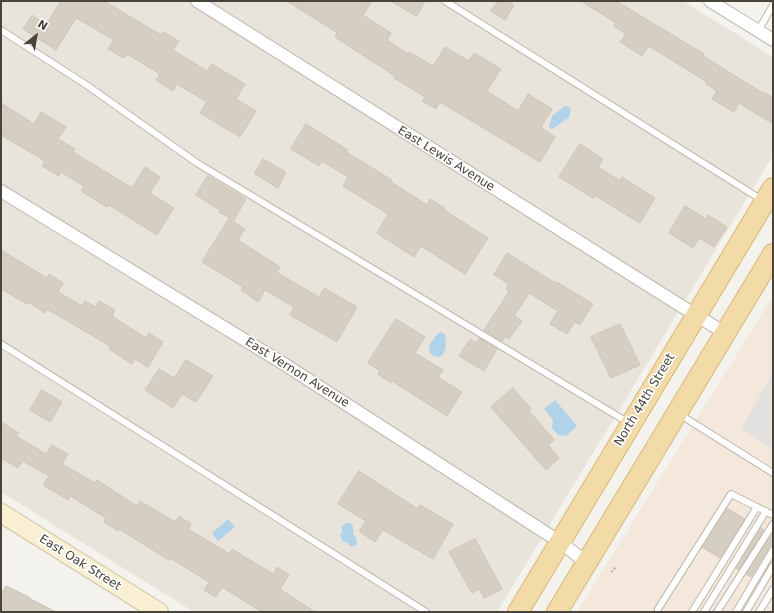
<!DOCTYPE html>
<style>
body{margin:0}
#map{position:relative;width:774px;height:613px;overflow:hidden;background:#f4f2ed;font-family:"DejaVu Sans",sans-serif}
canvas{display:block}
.frame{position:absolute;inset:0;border:2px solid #48433b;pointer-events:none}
.north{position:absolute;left:16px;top:16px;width:40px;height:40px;-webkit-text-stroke:3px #fff;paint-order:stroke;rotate:31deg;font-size:11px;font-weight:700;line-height:16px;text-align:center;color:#48433b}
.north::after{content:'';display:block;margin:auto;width:14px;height:18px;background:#48433b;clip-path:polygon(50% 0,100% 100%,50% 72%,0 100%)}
</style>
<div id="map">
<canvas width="774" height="613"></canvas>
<div class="frame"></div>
<div class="north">N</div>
</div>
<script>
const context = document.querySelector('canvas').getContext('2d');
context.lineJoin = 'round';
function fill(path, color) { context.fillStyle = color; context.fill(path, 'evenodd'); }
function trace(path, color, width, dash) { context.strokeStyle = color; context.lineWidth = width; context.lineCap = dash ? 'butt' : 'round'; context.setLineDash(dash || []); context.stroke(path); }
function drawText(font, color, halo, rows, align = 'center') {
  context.font = font + ' "DejaVu Sans",sans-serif'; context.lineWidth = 3.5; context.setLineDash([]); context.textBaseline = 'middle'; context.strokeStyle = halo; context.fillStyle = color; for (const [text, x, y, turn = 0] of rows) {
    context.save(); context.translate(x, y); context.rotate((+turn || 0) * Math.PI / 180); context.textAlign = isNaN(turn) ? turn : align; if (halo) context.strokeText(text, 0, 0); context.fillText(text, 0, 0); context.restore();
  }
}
fill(new Path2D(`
 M1 1H683L773 57V155L497 612H194L1 492Z`), '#e8e4db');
fill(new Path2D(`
 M773 296V612H577Z`), '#f3e8db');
fill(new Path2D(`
 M772 374 773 375V449L741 429Z`), '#e4e2e0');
fill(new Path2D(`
 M565 106H568L571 109 569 118C563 120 558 127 551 129L549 128 552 116Z
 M440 332 445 334C447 343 446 363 432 355 431 353 429 351 429 349 429 344 437 334 440 332Z
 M555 400 577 426 566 436 558 435 552 428 553 420 544 409Z
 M228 519 235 527 218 541 212 533Z
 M347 523H351L353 527 354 536 356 537 357 543 355 546H350L347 542H343L340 535 342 533V526Z`), '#b1d3e9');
const building = new Path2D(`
 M61 1H104L161 35 163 32 179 41 173 50 207 71 212 64 245 84 236 99 256 111 240 137 200 113 207 102 177 84 173 91 156 80 160 74 127 54 124 58 108 49 114 40 76 18 56 50 23 29 32 15 46 25Z
 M287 1H372L363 15 391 33 387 40 408 54 409 52 433 66 445 47 469 61 474 53 501 69 487 91 518 111 528 94 552 109 541 127 555 137 540 162 440 102 436 109 422 101 425 97 394 78 395 76 335 37 337 33Z
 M391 1H425L417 16Z
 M498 1H508L514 5 505 20 491 11Z
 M581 1H616L704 54 703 56 763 93 764 92 773 98V124L739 103 734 112 712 99 717 91 706 84 707 82 649 46 642 56 620 42 626 34 614 26 616 23Z
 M1 103 34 124 41 112 66 127 58 139 75 149 73 152 132 188 145 167 160 177 150 193 174 208 157 235 109 205 107 207 81 191 84 186 61 172 59 176 42 166 45 161 1 135Z
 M306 124 348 150 346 152 392 180 391 182 427 205 430 199 445 208 444 210 488 238 465 274 421 246 414 257 377 233 388 214 343 186 348 177 322 161 319 166 291 149Z
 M580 144 603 159 598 167 620 181 622 177 655 198 640 223 594 195 593 198 559 177Z
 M263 159 286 172 278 188 255 174Z
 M208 176 246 199 234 220 219 212 220 210 196 195Z
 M685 206 706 219 708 215 727 227 714 247 699 238 693 248 669 233Z
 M229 219 245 229 238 240 280 267 276 272 319 297 324 288 357 307 337 342 290 315 294 307 265 290 258 302 241 290 243 287 202 262Z
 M1 250 47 278 49 274 63 283 58 292 82 306 85 301 96 307 99 301 115 310 112 316 146 338 149 333 163 342 148 367 135 359 132 364 109 349 110 346 47 309 45 313 28 302 27 304 1 289Z
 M507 253 554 282 555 281 593 304 580 325 575 322 567 334 550 324 558 311 529 293 514 316 522 321 509 339 505 337 502 341 484 330 509 292 506 290 509 284 494 275Z
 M396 319 425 337 415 353 443 370 438 377 462 392 447 416 392 381 391 383 378 374 380 371 368 363Z
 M620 324 640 365 611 378 591 337Z
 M479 338 497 349 484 371 459 356 470 339 476 343Z
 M186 360 213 376 196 402 182 394 173 408 145 390 159 369 174 378Z
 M513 388 531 409 529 411 554 440 548 445 559 458 546 470 491 407Z
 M42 390 62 402 50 422 30 410Z
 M1 422 19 433 16 436 46 454 52 445 68 454 62 464 95 483 97 480 137 506 140 501 175 522 179 516 191 524 188 529 230 554 232 549 273 574 277 567 289 575 280 589 315 612H262L222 587 216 597 204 590 209 582 170 558 169 560 119 529 118 531 104 522 106 518 70 496 68 500 43 485 49 476 23 461 18 468 1 458Z
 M359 471 418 509 420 505 453 524 433 559 383 530 375 542 359 531 366 521 338 504Z
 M727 508 745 519 720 558 702 547Z
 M761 528 764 530 739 570 736 568Z
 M771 535 773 536V546L769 548 751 577 746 574Z
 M475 539 502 589 484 598 479 589 472 593 449 552Z
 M6 586 29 597V598L56 612H1V595Z`);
fill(building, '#d5cec3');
trace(building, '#cfc5b7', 1);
const lane = new Path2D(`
 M445 1 762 200
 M1 30 85 84 197 163 629 423
 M758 31 773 5
 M1 344 426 612
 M679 414 773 473
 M658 609 731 494 773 515
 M692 612 757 507
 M704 612 766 511
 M717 612 773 524
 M736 612 773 550
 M746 612 773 566
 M759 612 773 589`);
const street = new Path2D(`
 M197 1 678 304 725 333
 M710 1 773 40
 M1 191 284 364 560 542 587 563`);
const secondary = new Path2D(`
 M1 513 159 612`);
const primary = new Path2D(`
 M518 612 773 188
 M557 612 773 254`);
trace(lane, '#bfb9b0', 8);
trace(street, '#bfb9b0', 14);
trace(secondary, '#cec2a2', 20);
trace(primary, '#d7b879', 22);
trace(new Path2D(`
 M611 572 616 567`), '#bfb5a3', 2.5, [2, 2]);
trace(lane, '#fff', 6);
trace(street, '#fff', 12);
trace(secondary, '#f9efd2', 18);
trace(primary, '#f3dba8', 20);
drawText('12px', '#48433b', '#fff', [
 ["East Lewis Avenue",446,159,32],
 ["East Vernon Avenue",297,373,32],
 ["North 44th Street",645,400,-59],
 ["East Oak Street",80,563,32]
]);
</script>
